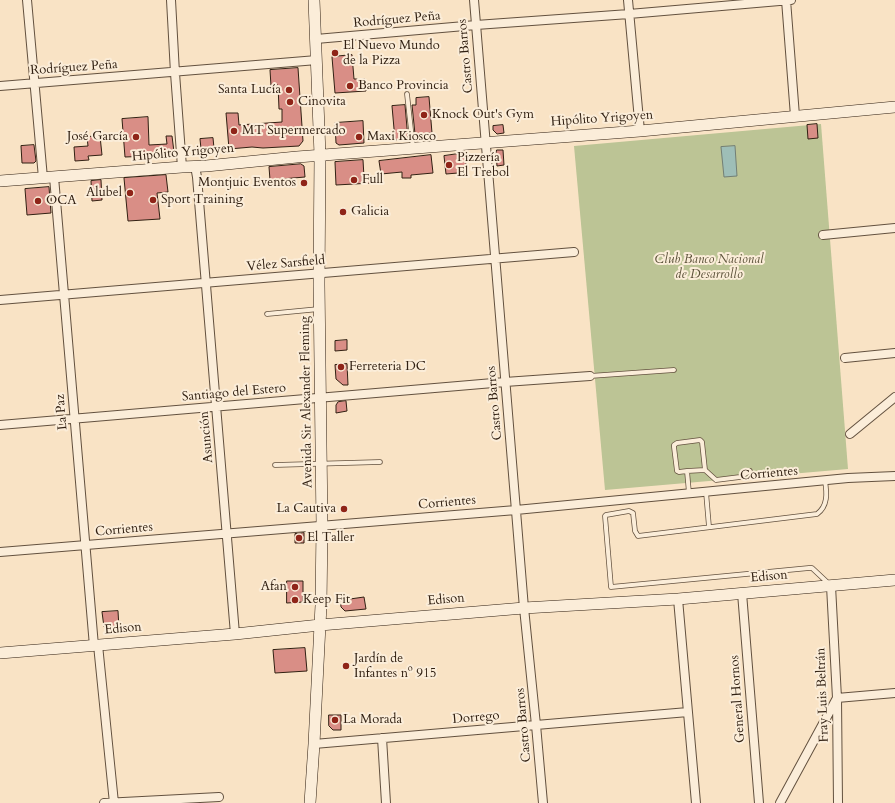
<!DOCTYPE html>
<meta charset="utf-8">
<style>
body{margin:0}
canvas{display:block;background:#f9e3c5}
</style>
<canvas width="895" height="803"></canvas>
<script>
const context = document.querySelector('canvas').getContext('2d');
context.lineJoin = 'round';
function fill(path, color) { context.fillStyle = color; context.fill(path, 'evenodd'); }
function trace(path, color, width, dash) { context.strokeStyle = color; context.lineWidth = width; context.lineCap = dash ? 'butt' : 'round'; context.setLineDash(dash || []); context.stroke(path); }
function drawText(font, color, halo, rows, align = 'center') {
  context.font = font + ' Cardo,serif'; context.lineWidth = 4; context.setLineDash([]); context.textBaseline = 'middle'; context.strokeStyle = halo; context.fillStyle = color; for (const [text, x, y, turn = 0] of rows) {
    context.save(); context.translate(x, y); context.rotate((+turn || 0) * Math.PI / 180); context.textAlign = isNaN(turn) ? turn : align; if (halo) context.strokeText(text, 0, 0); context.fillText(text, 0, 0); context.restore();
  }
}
fill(new Path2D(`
 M821 124 848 469 605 490 574 146Z`), '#bcc495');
const water = new Path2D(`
 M735 146 737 176 724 177 721 147Z`);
fill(water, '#9ebeb7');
trace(water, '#727f75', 1);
const building = new Path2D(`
 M352 55 354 79H365L366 91 335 93 332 57Z
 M298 68 303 141 299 146 263 148 252 147 229 149 226 113H238L239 125 282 122V109H279L278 85 271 86 270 70Z
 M429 97 432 133 415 134 412 105H416V98Z
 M405 105 408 139 395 140 392 106Z
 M148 117 149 145 167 144 166 136H172L174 152 150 154V156L125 157 122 119Z
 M363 121 364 143 339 145 336 143 335 123Z
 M817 124 818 138 808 139 807 125Z
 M503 125 504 133 497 134 493 130V126Z
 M100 136 102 155 88 156 89 160 75 161 74 147 88 146 87 137Z
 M213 138 214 148 201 149 200 139Z
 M34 145 36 161 34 163H22L21 146Z
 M497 150H503L504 165 497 166 496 153Z
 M465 153 467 176 458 177V173L446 174 444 156Z
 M431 155 433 173 411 175V178H402V172L381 174 379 161Z
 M363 160 364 177 371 176 372 183 336 185 335 162Z
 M301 164 304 166 305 177 270 180 269 167Z
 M166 175 168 192 157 193 160 219 128 221 124 178Z
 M101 180 102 200 92 201 91 181Z
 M49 187 51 213 27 215 25 189Z
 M347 340V350L335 351V341Z
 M347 364 348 385H343L336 379 335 365Z
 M346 401 347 411 336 413V405L338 402Z
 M304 533V543H295V534Z
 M287 581H303V602L287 603Z
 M350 596V599L364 597 366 609 345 611 341 607 340 597Z
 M118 611 119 628 106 629 104 627 102 612Z
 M305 648 307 671 275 673 273 650Z
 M329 715H341V730H333L329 726Z`);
fill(building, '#d98e86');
trace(building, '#312012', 1);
const lane = new Path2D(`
 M407 94 413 148
 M267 314 319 309
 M590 376 674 370
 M275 465 380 462
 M687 471 705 470
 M825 481C827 493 828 506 817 514L638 536 635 531 633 513 629 511 606 515 605 516 611 587 809 568H812L828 583
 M706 492 709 527
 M689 493 687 471 679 472 677 471 674 447V445L677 443 700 440 702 442 705 470 716 480 740 477 750 471`);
const street = new Path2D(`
 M27 0 43 178
 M171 0 175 73 182 167
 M474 0 524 608 536 725 543 803
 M628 0 640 131
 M786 0 795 116
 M316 39 476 25 629 14 791 0
 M0 86 317 60
 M195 166 197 177 235 634
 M54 177 94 646
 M823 235 895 228
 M0 300 574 252
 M845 358 895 353
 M0 425 505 382 590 376
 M850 434 895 397
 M0 552 516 510 848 478 895 476
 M831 586 837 698 838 803
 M742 593 759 803
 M678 599 696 803
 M98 645 114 803
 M382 738 386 803
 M314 744 688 712
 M104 803 219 797
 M780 803 837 698 895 693`);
const secondary = new Path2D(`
 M0 181 182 167 206 166 297 157 640 131 895 107
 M0 653 235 634 320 625 524 608 678 599 895 580
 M310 803 314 744 321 605 322 526 319 284 320 155 314 0`);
trace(lane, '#63513f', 5.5);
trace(street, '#63513f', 10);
trace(secondary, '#312012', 12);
trace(lane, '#fbedd9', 4);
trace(street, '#fbedd9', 8);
trace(secondary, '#fbedd9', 11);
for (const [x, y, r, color] of [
 [335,53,4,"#8f2418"],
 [350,86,4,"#8f2418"],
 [289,90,4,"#8f2418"],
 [290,102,4,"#8f2418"],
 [424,115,4,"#8f2418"],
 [234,131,4,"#8f2418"],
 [136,137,4,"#8f2418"],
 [359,137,4,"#8f2418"],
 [449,165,4,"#8f2418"],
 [354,180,4,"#8f2418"],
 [304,183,4,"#8f2418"],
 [130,193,4,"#8f2418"],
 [153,200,4,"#8f2418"],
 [38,201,4,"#8f2418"],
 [343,212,4,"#8f2418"],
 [341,367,4,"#8f2418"],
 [344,509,4,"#8f2418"],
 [299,538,4,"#8f2418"],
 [295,587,4,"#8f2418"],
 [295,600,4,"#8f2418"],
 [346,666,4,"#8f2418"],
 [335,720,4,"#8f2418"]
]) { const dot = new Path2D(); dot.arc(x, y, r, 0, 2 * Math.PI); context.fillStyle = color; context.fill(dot); trace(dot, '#fbedd9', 1.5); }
drawText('13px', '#312012', '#fbedd9', [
 ["Rodríguez Peña",397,20,-5],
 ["Castro Barros",466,56,-95],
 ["Rodríguez Peña",74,68,-4],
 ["Hipólito Yrigoyen",602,119,-4],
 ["Hipólito Yrigoyen",183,153,-5],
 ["Vélez Sarsfield",286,264,-5],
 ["Santiago del Estero",234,393,-5],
 ["Avenida Sir Alexander Fleming",307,402,-91],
 ["Castro Barros",495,403,-95],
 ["La Paz",62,412,-95],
 ["Asunción",207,437,-95],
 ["Corrientes",769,474,-5],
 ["Corrientes",447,503,-5],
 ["Corrientes",124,530,-5],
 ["Edison",769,577,-5],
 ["Edison",446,600,-5],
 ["Edison",123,629,-5],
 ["Fray Luis Beltrán",823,695,-92],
 ["General Hornos",738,699,-94],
 ["Dorrego",476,718,-5],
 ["Castro Barros",524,725,-95]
]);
drawText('13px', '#312012', '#fbedd9', [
 ["El Nuevo Mundo",343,46],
 ["de la Pizza",343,61],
 ["Banco Provincia",358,86],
 ["Santa Lucía",281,90,"right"],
 ["Cinovita",298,102],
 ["Knock Out's Gym",432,115],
 ["MT Supermercado",242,131],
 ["José García",128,137,"right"],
 ["Maxi Kiosco",367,137],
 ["Pizzería",457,158],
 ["El Trebol",457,173],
 ["Full",362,180],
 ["Montjuic Eventos",296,183,"right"],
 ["Alubel",122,193,"right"],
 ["Sport Training",161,200],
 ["OCA",46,201],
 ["Galicia",351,212],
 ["Ferreteria DC",349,367],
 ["La Cautiva",336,509,"right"],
 ["El Taller",307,538],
 ["Afan",287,587,"right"],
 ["Keep Fit",303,600],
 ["Jardín de",354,659],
 ["Infantes nº 915",354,674],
 ["La Morada",343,720]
], 'left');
drawText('italic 13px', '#5b5139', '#fbedd9', [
 ["Club Banco Nacional",709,260],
 ["de Desarrollo",709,275]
]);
</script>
